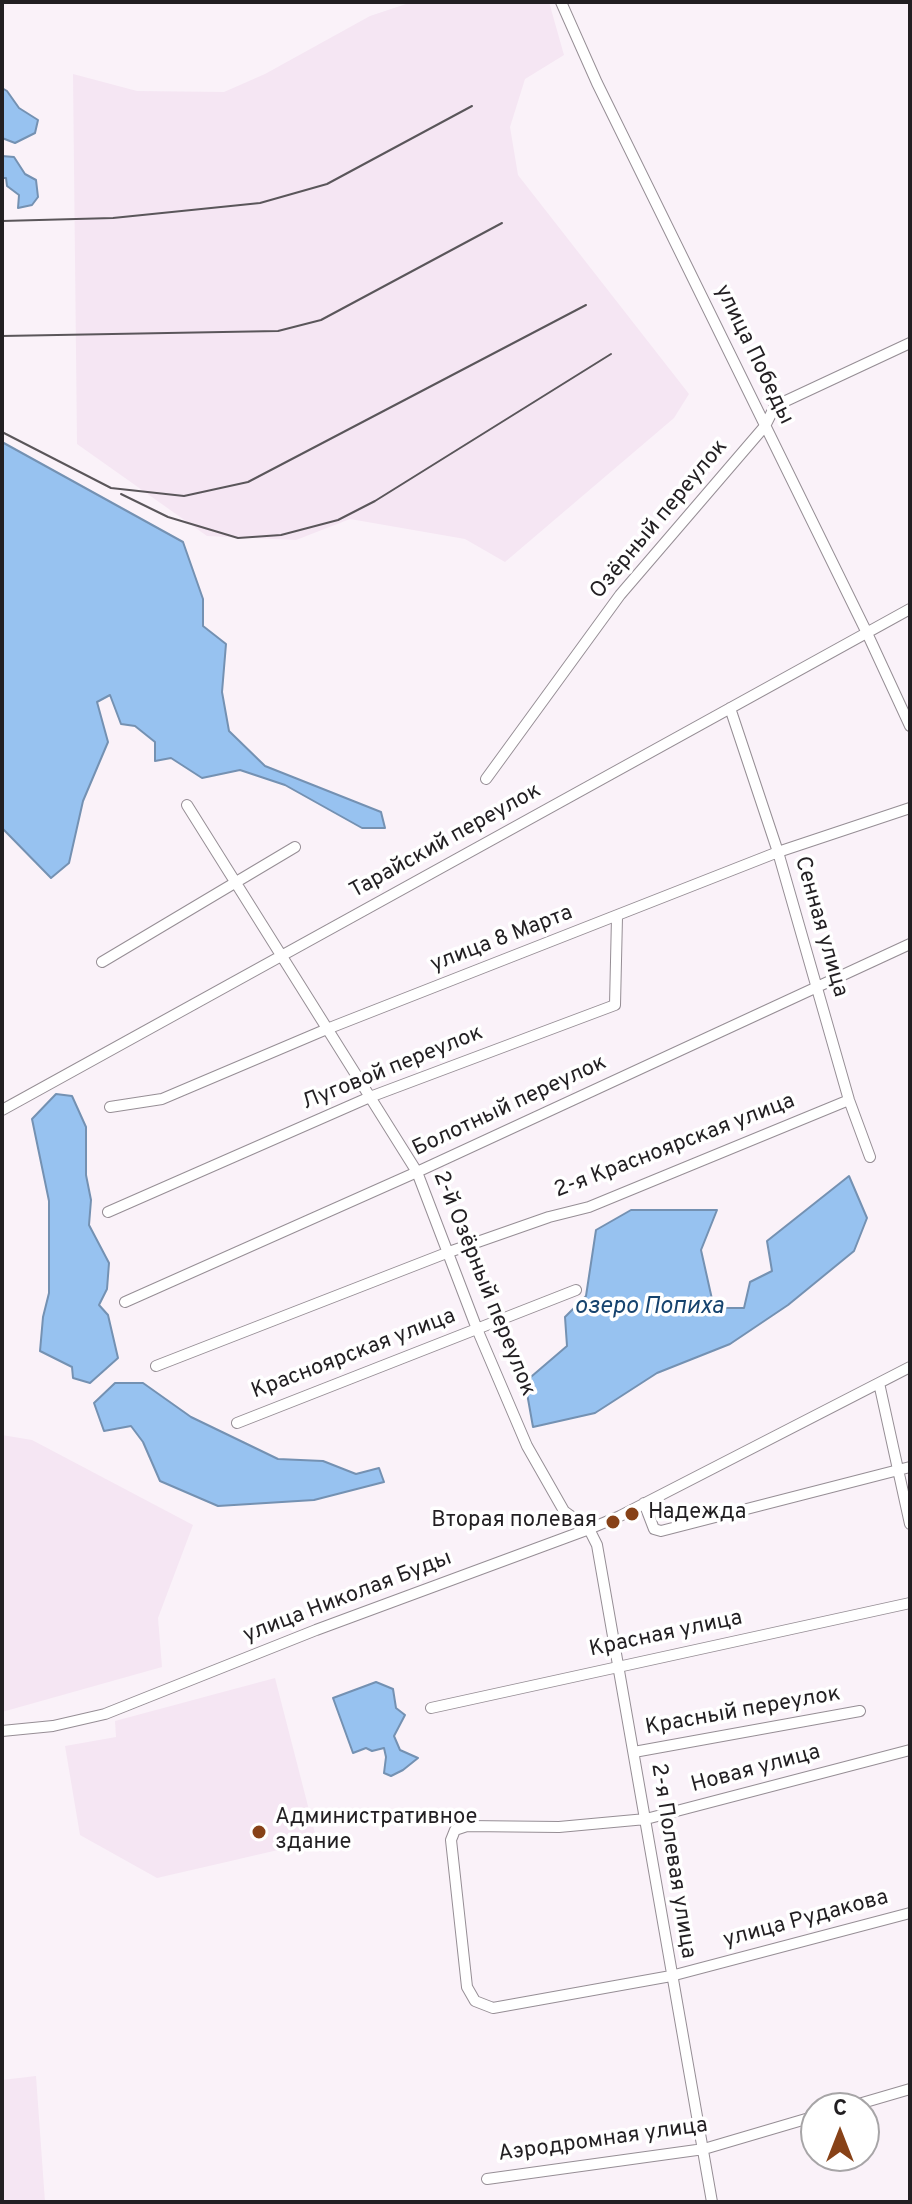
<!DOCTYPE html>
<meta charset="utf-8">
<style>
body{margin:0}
#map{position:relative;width:912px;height:2204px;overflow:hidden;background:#faf2f9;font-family:Overpass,sans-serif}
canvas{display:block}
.frame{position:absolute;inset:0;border:4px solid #221f22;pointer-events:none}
.north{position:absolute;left:800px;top:2092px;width:80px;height:80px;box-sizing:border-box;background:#fff;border:2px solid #a7a5a7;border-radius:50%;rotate:0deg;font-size:22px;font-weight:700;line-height:32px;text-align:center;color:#221f22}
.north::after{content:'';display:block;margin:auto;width:28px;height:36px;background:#874218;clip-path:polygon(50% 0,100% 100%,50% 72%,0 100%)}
</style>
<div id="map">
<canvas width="912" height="2204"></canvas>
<div class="frame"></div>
<div class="north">С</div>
</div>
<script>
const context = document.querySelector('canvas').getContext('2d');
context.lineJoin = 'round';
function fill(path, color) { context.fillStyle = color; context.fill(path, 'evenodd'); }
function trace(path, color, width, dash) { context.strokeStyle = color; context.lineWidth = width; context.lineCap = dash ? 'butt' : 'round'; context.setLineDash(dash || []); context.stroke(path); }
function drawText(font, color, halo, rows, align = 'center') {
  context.font = font + ' Overpass,sans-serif'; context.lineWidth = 7; context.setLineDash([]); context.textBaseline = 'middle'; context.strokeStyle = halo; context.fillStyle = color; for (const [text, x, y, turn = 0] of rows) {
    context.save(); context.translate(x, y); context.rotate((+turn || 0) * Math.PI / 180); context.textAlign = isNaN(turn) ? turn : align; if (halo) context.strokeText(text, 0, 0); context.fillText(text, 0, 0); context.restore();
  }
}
fill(new Path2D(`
 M412 2H549L564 55 525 79 510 127 518 175 689 394 674 418 505 562 465 539 350 519 296 540 207 536 77 444 73 74 137 91 224 92 265 74 370 16Z
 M2 1435 32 1440 193 1525 158 1618 162 1667 2 1712Z
 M275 1678 317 1841 157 1878 80 1835 65 1746 116 1737 115 1721Z
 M36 2076 45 2202H2V2080Z`), '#f5e6f3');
const water = new Path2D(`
 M2 88 7 91 19 108 38 120 35 133 15 143 2 138Z
 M2 156 14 157 25 174 36 180 38 197 32 205 18 208 19 195 7 186 6 178H2Z
 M2 442 183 542 203 599V626L226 644 222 692 229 731 265 766 381 812 385 828H362L285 785 240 770 202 778 171 758 155 761V742L135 726 121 724 110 695 97 702 108 742 83 801 69 863 51 878 2 828Z
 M56 1094 72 1096 86 1127V1175L91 1200 89 1225 109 1263 107 1289 99 1305 108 1315 118 1358 90 1383 73 1378 72 1367 40 1351 43 1317 49 1293V1201L32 1119Z
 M849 1176 867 1218 854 1251 788 1305 730 1344 657 1373 595 1413 533 1427 525 1382 567 1346 565 1317 586 1296 596 1230 631 1210H717L701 1250 714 1308H744L750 1282 772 1271 767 1241Z
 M115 1383H143L191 1417 278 1459 323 1461 356 1474 379 1468 384 1482 314 1500 218 1506 160 1481 143 1442 131 1426 104 1431 94 1403Z
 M376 1682 393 1689 396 1708 405 1715 394 1736 400 1750 418 1758 403 1770 391 1776 384 1773 386 1757 384 1748 372 1751 366 1748 353 1753 333 1698Z`);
fill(water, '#97c2f0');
trace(water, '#7491b2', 2);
const minor = new Path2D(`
 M561 2 597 83 867 633 910 726
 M730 708 778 852 849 1100 870 1157
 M486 779 620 595 765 426 775 406 910 343
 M187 805 417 1172 477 1329 527 1446 564 1511 589 1529 597 1545 712 2202
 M102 962 295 847
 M110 1107 162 1099 327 1029 778 852 910 808
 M2 1110 910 609
 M108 1212 370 1097 615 1005 617 917
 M125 1302 417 1172 910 944
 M156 1366 449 1252 549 1217 589 1207 849 1100
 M879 1383 910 1524
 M237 1423 576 1290
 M644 1503 654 1529 661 1531 910 1467
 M431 1708 910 1603
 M2 1731 53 1726 105 1714 316 1630 589 1529 620 1516 910 1367
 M910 1750 646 1819 559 1827 467 1826 455 1830 451 1840 467 1987 475 2001 493 2008 671 1976 910 1913
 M634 1752 860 1711
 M845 2108 910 2089
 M487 2179 704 2149 816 2116`);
trace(minor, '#968e95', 12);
trace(minor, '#fff', 10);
trace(new Path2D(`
 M2 221 113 218 260 203 327 184 472 106
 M2 336 278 331 321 320 502 223
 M2 432 111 488 184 496 248 482 586 305
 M121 494 168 517 238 538 281 535 338 520 375 501 611 354`), '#5a565a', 2);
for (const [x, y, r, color] of [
 [632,1514,8,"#874218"],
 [613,1522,8,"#874218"],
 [259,1832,8,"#874218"]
]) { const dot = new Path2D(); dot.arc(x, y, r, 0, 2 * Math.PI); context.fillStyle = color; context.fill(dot); trace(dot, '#fff', 3); }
drawText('22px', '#221f22', '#fff', [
 ["улица Победы",753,355,64],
 ["Озёрный переулок",660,520,-50],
 ["Тарайский переулок",446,842,-29],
 ["Сенная улица",820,927,74],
 ["улица 8 Марта",502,940,-21],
 ["Луговой переулок",393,1069,-22],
 ["Болотный переулок",510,1107,-25],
 ["2-я Красноярская улица",675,1147,-21],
 ["2-й Озёрный переулок",483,1284,68],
 ["Красноярская улица",354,1355,-21],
 ["улица Николая Буды",348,1598,-21],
 ["Красная улица",666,1635,-12],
 ["Красный переулок",743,1712,-10],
 ["Новая улица",756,1770,-15],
 ["2-я Полевая улица",672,1861,81],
 ["улица Рудакова",806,1920,-15],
 ["Аэродромная улица",603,2141,-8]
]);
drawText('22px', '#221f22', '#fff', [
 ["Надежда",648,1514],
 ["Вторая полевая",597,1522,"right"],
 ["Административное",275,1819],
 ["здание",275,1844]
], 'left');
drawText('italic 24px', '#16436e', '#fff', [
 ["озеро Попиха",649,1308]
]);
</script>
